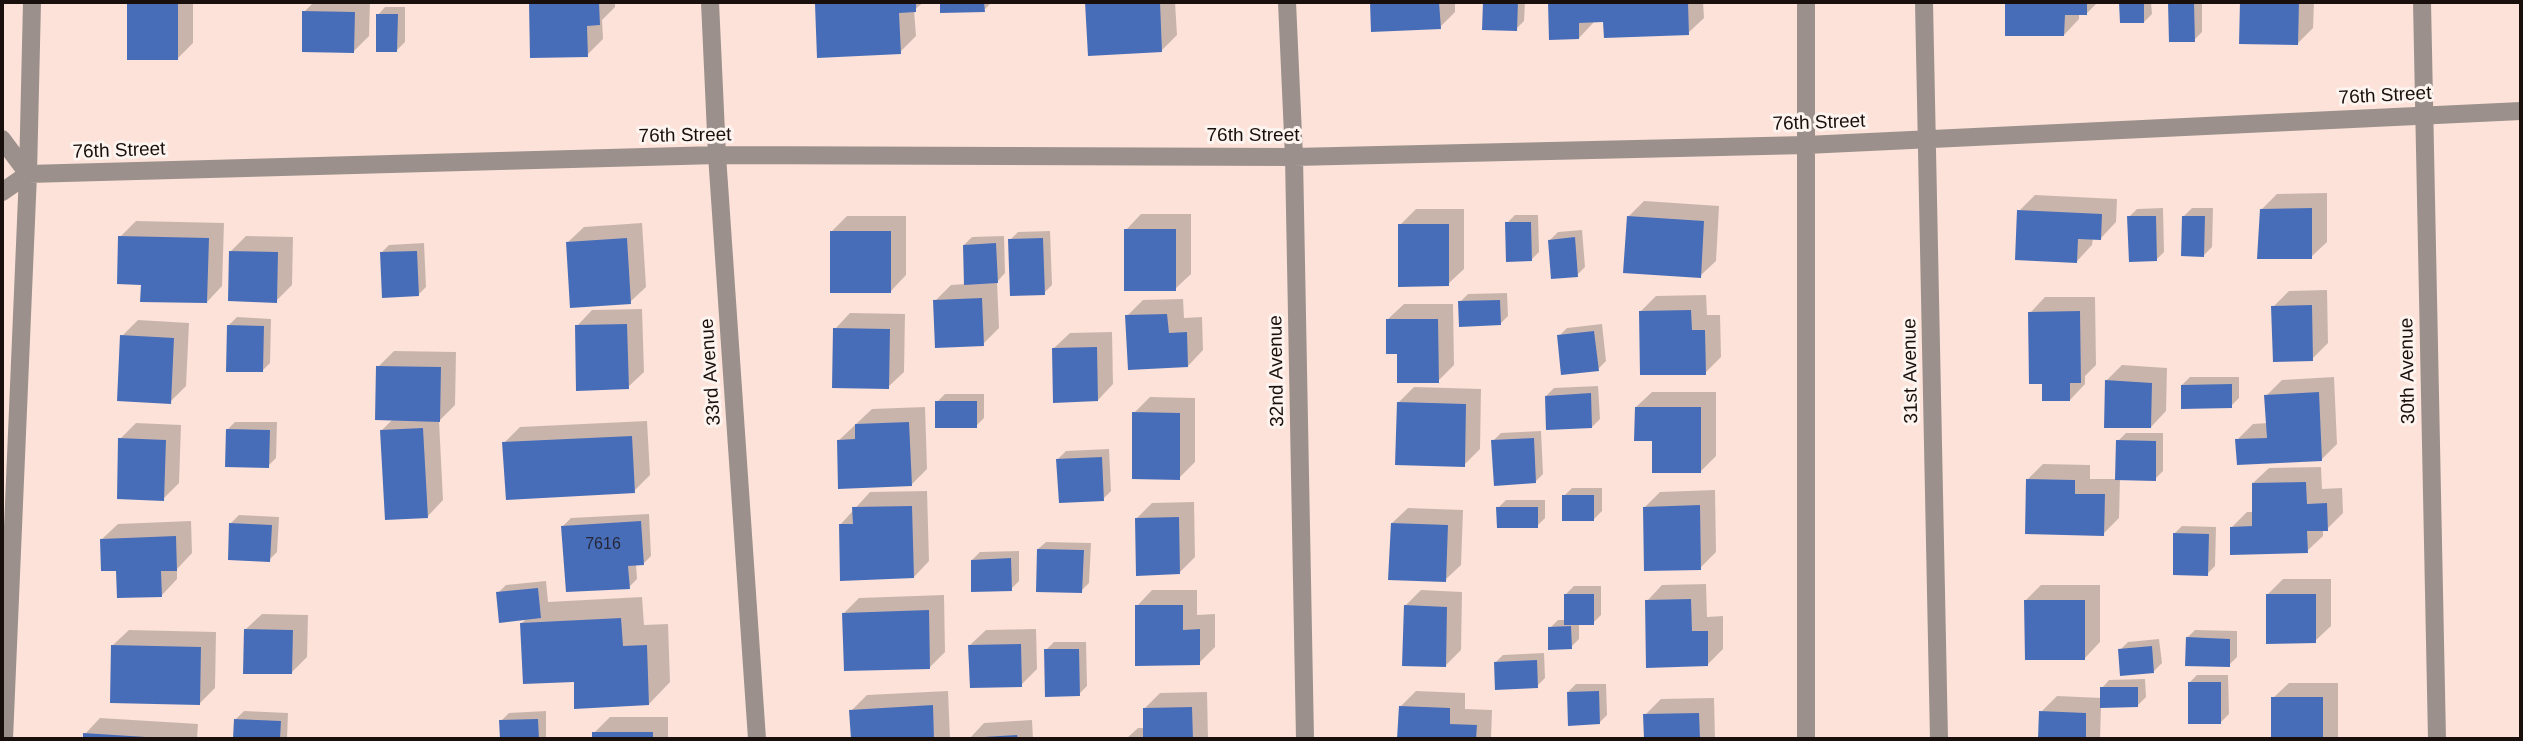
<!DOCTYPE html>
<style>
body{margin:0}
#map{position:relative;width:2523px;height:741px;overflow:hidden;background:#fce2d8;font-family:Helvetica,sans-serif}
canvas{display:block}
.frame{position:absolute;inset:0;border:4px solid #19100d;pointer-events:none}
</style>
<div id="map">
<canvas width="2523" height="741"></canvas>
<div class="frame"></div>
</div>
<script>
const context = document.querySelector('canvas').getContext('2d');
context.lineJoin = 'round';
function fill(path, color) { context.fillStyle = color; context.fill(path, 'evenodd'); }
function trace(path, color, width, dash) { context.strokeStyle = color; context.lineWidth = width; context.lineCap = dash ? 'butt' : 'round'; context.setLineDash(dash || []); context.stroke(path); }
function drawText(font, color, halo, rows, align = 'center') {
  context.font = font + ' Helvetica,sans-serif'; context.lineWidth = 6; context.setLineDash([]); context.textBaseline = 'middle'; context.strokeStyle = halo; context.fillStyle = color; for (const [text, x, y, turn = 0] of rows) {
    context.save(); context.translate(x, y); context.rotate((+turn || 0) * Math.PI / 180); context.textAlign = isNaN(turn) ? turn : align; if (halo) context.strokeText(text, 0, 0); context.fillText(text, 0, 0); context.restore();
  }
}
fill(new Path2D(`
 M129 2H193V43L177 59 129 58Z
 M314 2H370L369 36 354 51 304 12Z
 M530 2H615V7L602 20 603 39 587 55 532 56Z
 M819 2H924L914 10 916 36 900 52 816 4Z
 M941 2H992L984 10 942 11Z
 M1087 2H1175L1177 35 1161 51 1089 54Z
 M1372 2H1455V12L1440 27 1372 30Z
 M1484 2H1525L1524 21 1516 29 1484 28Z
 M1550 2H1703L1704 18 1688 33 1605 20 1594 22 1579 38H1551Z
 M2007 2H2098L2086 14 2079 13V19L2064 35 2007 34Z
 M2121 2H2151L2152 14 2144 22H2121Z
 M2170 2H2202V32L2194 40H2171Z
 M2241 2H2314L2313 28 2298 43 2240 42Z
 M385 7H405V42L397 50 378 15Z
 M2327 193V242L2311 257 2261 210 2277 194Z
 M2035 195 2117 199 2116 222 2101 238H2093L2092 245 2077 261 2019 211Z
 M1644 201 1719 206 1716 261 1700 276 1628 217Z
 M2163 208 2164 252 2156 260 2129 217 2137 209Z
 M2192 208H2213L2212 247 2204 255 2184 216Z
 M1416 209H1464V269L1448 284 1400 225Z
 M1141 214H1191V274L1175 289 1126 230Z
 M1515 215H1538L1539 252 1531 260 1507 223Z
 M847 216H906V275L891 291 831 232Z
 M136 221 224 223 222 286 207 302 143 283 120 237Z
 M642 223 646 287 630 302 568 242 584 227Z
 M1582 230 1585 267 1577 275 1550 240 1558 232Z
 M1050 231 1052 285 1044 293 1010 240 1018 232Z
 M246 236 293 237 292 285 276 301 231 251Z
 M1004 236 1005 273 997 282 999 328 983 344 935 301 951 285 966 284 964 245 972 237Z
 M424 243 426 287 418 295 381 253 389 245Z
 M2327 290 2328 343 2312 359 2273 307 2289 291Z
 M1507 293 1508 316 1500 324 1460 302 1468 294Z
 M1706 295 1707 315H1720L1721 357 1705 373 1641 311 1656 296Z
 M2045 297H2095L2096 365 2085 376V384L2070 400 2044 382 2030 313Z
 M1183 299 1184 318 1202 317 1203 350 1188 366 1127 316 1143 300Z
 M1404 304H1453L1454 365 1438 381 1399 352 1388 319Z
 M642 309 644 372 628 387 577 326 592 310Z
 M850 313 905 314 904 372 888 387 835 329Z
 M237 317 271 319 270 363 262 371 229 325Z
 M138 320 189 323 186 386 170 402 122 336Z
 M1602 324 1606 361 1598 369 1559 336 1567 328Z
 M1112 332 1113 384 1098 400 1054 348 1070 333Z
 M394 351 456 352 455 405 439 421 443 500 428 516 381 431 393 419 378 367Z
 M2122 365 2167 368 2166 411 2151 427 2106 381Z
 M2190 377H2239V398L2231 406 2182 385Z
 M2334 377 2337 444 2322 459 2237 440 2253 424 2268 423 2266 396 2282 380Z
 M1598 386 1600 419 1592 427 1546 396 1554 388Z
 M1414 387 1481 389 1480 449 1464 465 1398 403Z
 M1652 392H1716V456L1700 472 1654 440 1636 407Z
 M945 394H984V418L976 426 937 402Z
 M1150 397 1195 398V462L1179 478 1134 413Z
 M925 407 927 469 911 485 838 441 872 409Z
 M647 421 650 475 634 491 504 443 520 427Z
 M235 422H277L276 458 268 466 227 430Z
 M136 423 181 425 179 483 163 499 120 439Z
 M1541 431 1543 474 1535 482 1493 441 1501 433Z
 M2126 433H2163V471L2155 479 2120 478 2119 518 2103 534 2027 480 2043 464 2090 465V479H2117L2118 441Z
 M1109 449 1111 491 1103 499 1058 459 1066 451Z
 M2321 467 2322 489 2342 488 2343 513 2327 529H2323V536L2307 551 2231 528 2247 512H2254L2253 483 2269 468Z
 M1572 488H1602V511L1594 519 1564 496Z
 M1715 490 1716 552 1700 568 1645 507 1660 492Z
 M927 491 929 561 914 577 840 525 870 492Z
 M1506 500H1545V518L1537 526 1498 508Z
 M1194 502 1195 557 1180 572 1137 518 1152 503Z
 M1408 508 1463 510 1461 565 1445 580 1392 523Z
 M649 514 651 556 643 564H636L637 579 629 587 563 526 571 518Z
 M239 515 279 517 277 552 269 560 231 523Z
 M191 521 192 553 177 569V579L162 595 118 569 102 539 118 524Z
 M2182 526 2216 527 2215 566 2207 574 2174 534Z
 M1046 542 1091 543 1089 583 1081 591 1038 549Z
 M1019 551V581L1011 589 972 560 980 552Z
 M2283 579H2331V626L2315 641 2268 594Z
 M546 581 548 602 642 597 644 625 668 624 670 682 649 704 575 680 521 624 527 618 498 593 506 585Z
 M1706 584 1707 617 1723 616V649L1707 665 1647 601 1662 585Z
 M2041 585H2100V642L2085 658 2025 601Z
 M1574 586H1601V615L1593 623H1579V639L1571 647 1550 628 1558 620H1566V594Z
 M1152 590H1197V615L1215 614V647L1199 663 1137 606Z
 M1421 590 1462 592 1461 650 1446 665 1405 606Z
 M944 595 945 652 930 667 844 613 859 598Z
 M262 614 308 615 307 657 291 673 246 629Z
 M1036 629 1037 669 1021 685 970 645 986 630Z
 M129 630 216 632 215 688 199 704 113 645Z
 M2195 630 2237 631V657L2229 665 2187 638Z
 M2159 639 2162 663 2154 671 2120 650 2128 642Z
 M1054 642H1086L1087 686 1079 694 1046 650Z
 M1544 653 1545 678 1537 686 1495 663 1503 655Z
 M2197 675H2228L2229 714 2221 722 2189 683Z
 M2145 679 2146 697 2138 705 2101 706 2100 739H2040L2041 712 2057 696 2102 698V688L2109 680Z
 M2289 683H2338V739H2273V698Z
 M1576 684H1606L1607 715 1599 723 1568 692Z
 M948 691 950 739H852L851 711 867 695Z
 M1416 691 1465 693V709L1492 710 1491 739H1399L1400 707Z
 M1207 692 1208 739H1126L1138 728H1145V708L1160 693Z
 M1714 698 1715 739H1646L1645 715 1661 699Z
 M244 711 288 713 287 739H235L236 719Z
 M546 711V739H501V721L509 713Z
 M610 717H668V739H594V733Z
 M100 718 198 724 197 739H84L85 734Z
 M1032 720 1033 739H969L984 723Z`), '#0003');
fill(new Path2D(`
 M127 2H178V60H127Z
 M529 2H599L600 25 587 26 588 57 530 58Z
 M830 2H916V12L899 13 901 54 817 58 815 4Z
 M940 2H984L985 12 940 13Z
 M1085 2H1160L1162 52 1088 56Z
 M1370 2H1439L1441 29 1371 32Z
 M1483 2H1518L1517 31 1482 30Z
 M1548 2H1688L1689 35 1604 38 1603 22 1579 23V39L1549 40Z
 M2005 2H2087V15H2065L2064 36H2005Z
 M2119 2H2144V23H2120Z
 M2168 2H2194L2195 42H2169Z
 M2240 2H2299L2298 45 2239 44Z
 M302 11 355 12 354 53 302 52Z
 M376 14H398L397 52H376Z
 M2312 208V259H2257L2260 209Z
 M2017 210 2102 214 2101 240 2078 239 2077 263 2015 260Z
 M1627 216 1704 221 1701 278 1623 273Z
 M2127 216H2156L2157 261 2129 262Z
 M2182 216H2205L2204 257 2181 256Z
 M1505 222H1531L1532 261 1506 262Z
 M1398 224H1449V286L1398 287Z
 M1124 229H1176V291H1124Z
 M830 231H891V293H830Z
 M118 236 209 238 207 303 140 302 141 285 117 284Z
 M1575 237 1578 277 1551 279 1548 240Z
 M627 238 631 304 570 308 566 242Z
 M1043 238 1045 295 1010 296 1008 239Z
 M996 243 998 283 964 285 963 245Z
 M229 251 278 252 277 303 228 301Z
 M417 251 419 296 382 298 380 252Z
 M982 298 984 346 935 348 933 300Z
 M1500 300 1501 325 1459 327 1458 301Z
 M2312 305 2313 361 2273 362 2271 306Z
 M1691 310 1692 330H1705L1706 375H1640L1639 311Z
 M2080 311 2081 383H2070V401H2042V384H2029L2028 312Z
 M1167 314 1169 333 1187 332 1188 367 1128 370 1125 315Z
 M1386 319H1438L1439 383H1397V354H1386Z
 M627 324 629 389 576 391 575 325Z
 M227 325 264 326 263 372H226Z
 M833 328 890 329 889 389 832 388Z
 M1594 331 1599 371 1561 375 1557 335Z
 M120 335 174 338 171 404 117 401Z
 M1097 347 1098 401 1053 403 1052 348Z
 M376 366 441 367 440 422 375 420Z
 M2105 380 2152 383 2151 428H2104Z
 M2232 384V408L2181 409V385Z
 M2319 392 2322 461 2237 465 2235 439 2267 438 2264 395Z
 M1591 393 1592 428 1546 430 1545 396Z
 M935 401H977V428H935Z
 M1397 402 1466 404 1465 467 1395 465Z
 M1635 407H1701V473H1652V441H1634Z
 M1132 412 1180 413V480L1132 479Z
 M909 422 912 486 838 489 837 440 855 439V424Z
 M423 428 428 518 385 520 380 430Z
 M226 429 270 430 269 468 225 467Z
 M632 436 635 493 506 500 502 442Z
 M118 438 166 440 164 501 117 499Z
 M1534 438 1536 483 1494 486 1491 440Z
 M2116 440 2156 441V481L2115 480Z
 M1102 457 1104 501 1059 503 1056 459Z
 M2026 479 2075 480V494H2105L2104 536 2025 534Z
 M2306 482 2307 504 2327 503 2328 531H2307L2308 553 2230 555V527L2252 526V483Z
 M1562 495H1594V521H1562Z
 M1700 505 1701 570 1644 571 1643 507Z
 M912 506 914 578 840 581 839 524H853L852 507Z
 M1496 507H1538V528H1497Z
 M1179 517 1180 574 1136 576 1135 518Z
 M641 521 644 565 628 566 630 589 566 592 561 526Z
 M229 523 272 525 270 562 228 560Z
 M1391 523 1448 525 1446 582 1388 580Z
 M2173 533 2209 534 2208 576 2173 575Z
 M176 536 177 571H161L162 597 117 598 116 571H101L100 539Z
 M1037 549 1084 550 1082 593 1036 592Z
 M1011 558 1012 591 971 592V560Z
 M538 588 541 618 499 623 496 592Z
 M1564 594H1594V625H1564Z
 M2266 594H2316V643L2266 644Z
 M1691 599 1692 631H1708V666L1646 668 1645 600Z
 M2024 600H2085V660H2025Z
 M1135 605H1183V630L1200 629V665L1135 666Z
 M1404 605 1447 607 1446 667 1402 666Z
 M929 610 930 669 844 671 842 613Z
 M621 618 623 646 647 645 649 705 574 709V682L523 684 520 623Z
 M1571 626 1572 649 1548 650V627Z
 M244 629 293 630 292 674H243Z
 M2186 637 2230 639V667L2185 666Z
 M1021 644 1022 687 970 688 968 645Z
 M111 645 201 647 200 705 110 703Z
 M2152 646 2154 673 2120 676 2118 649Z
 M1044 649H1079L1080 696 1045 697Z
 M1537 660 1538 688 1495 690 1494 662Z
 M2188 682H2221V724H2188Z
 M2100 687H2138V707L2100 708Z
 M1599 691 1600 724 1568 726 1567 692Z
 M2271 697H2323V739H2271Z
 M933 705 934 739H851L849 710Z
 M1399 706 1450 708V724L1477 725 1476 739H1397Z
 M1192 707 1193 739H1143V708Z
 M2039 711 2086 713V739H2038Z
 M1699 713 1700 739H1644L1643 714Z
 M234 719 281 721 280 739H233Z
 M538 719 539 739H500L499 720Z
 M592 732H653V739H592Z
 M83 733 146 737V739H83Z
 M1017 735 1018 739H984V737Z`), '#486db8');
trace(new Path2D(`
 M710 2 717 155 757 739
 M1287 2 1294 157 1305 739
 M1924 2 1939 739
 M2 139 28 174
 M28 174 717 155 1294 157 1806 145 2521 111
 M2 192 28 174
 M4 739 28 174 32 2
 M1806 739V2`), '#9b908c', 18);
trace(new Path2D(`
 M2422 2 2437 739`), '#9b908c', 18);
drawText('16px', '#252738', null, [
 ["7616",603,545]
]);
drawText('19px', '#19100d', '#fdf3ef', [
 ["76th Street",2385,96,-3],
 ["76th Street",1819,123,-2],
 ["76th Street",685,136,-1],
 ["76th Street",1253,136],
 ["76th Street",119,151,-2],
 ["32nd Avenue",1277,371,-91],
 ["31st Avenue",1911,371,-91],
 ["30th Avenue",2408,371,-91],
 ["33rd Avenue",711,372,-94]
]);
</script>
